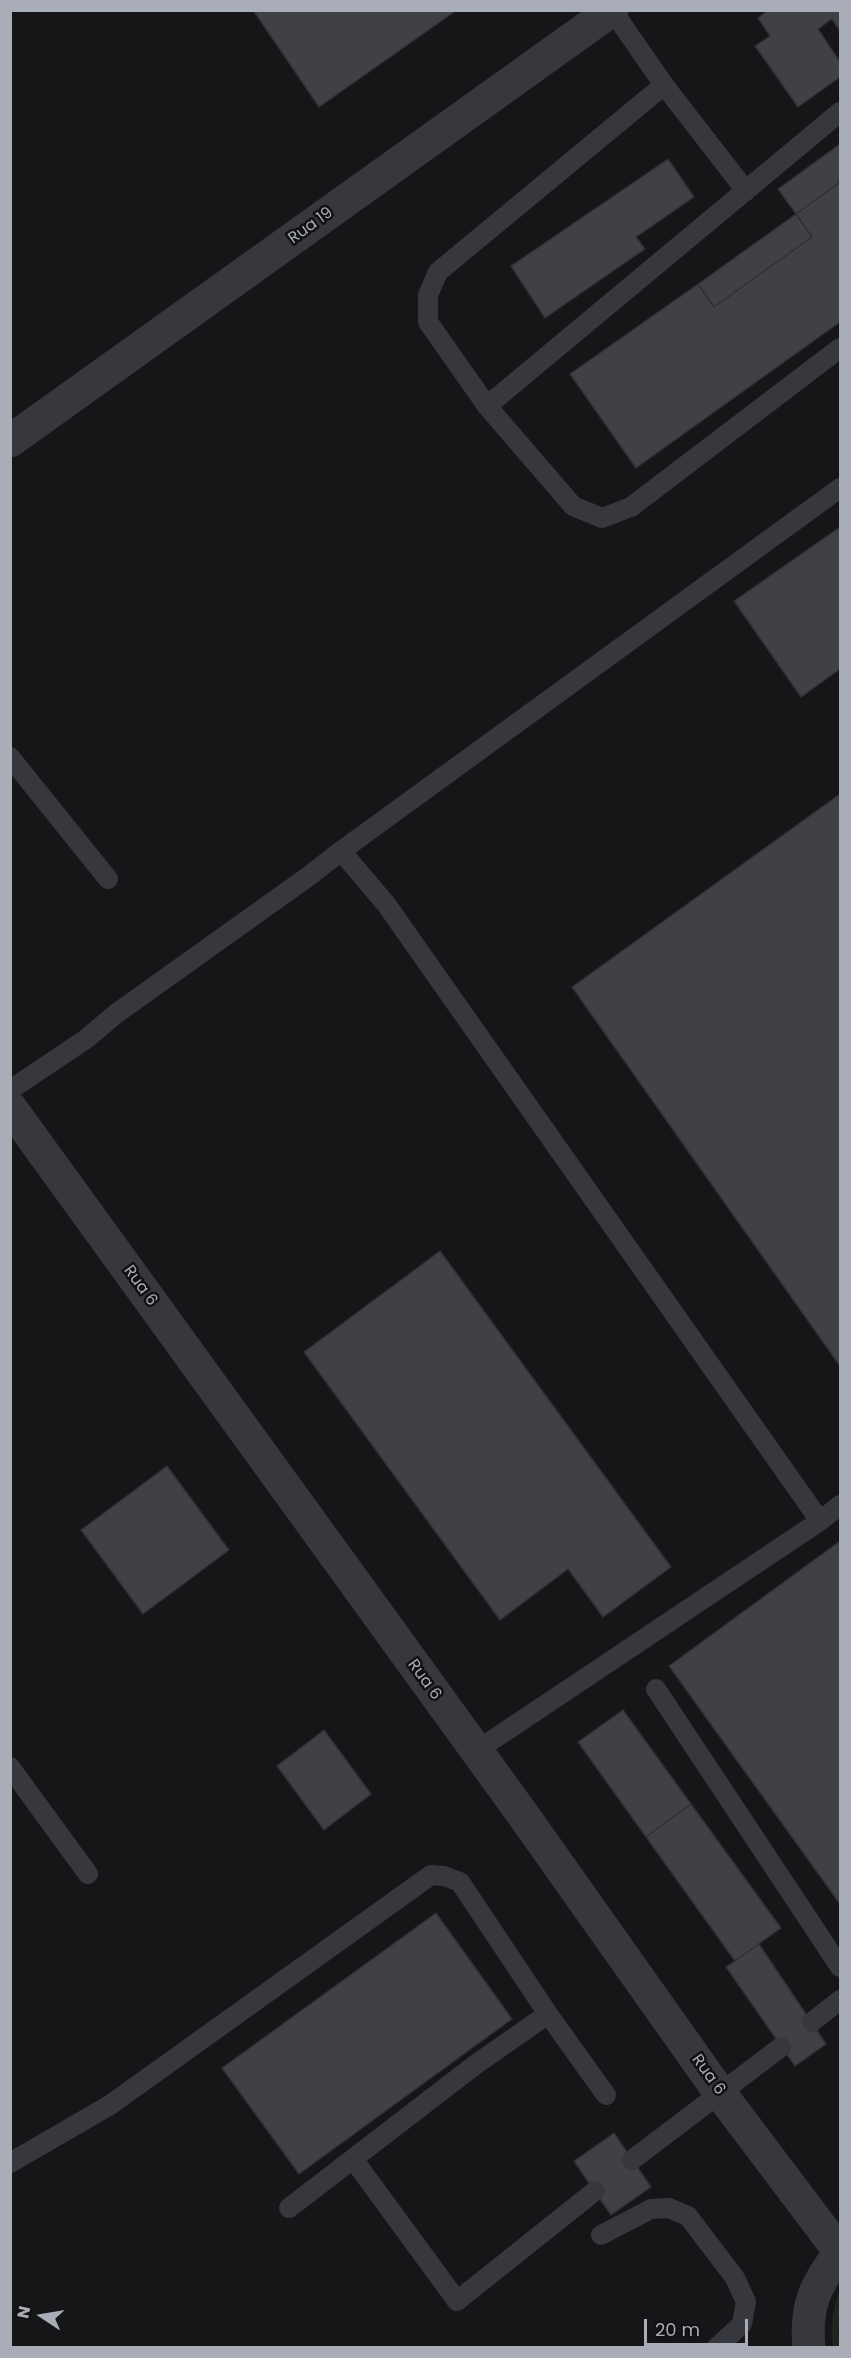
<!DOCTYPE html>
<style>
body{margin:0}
#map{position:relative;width:851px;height:2358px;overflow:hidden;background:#161618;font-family:Poppins,sans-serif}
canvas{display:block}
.frame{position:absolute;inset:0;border:12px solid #a8adb8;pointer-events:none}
.north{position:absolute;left:12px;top:2286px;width:60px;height:60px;-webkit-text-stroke:4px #111113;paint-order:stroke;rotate:282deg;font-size:16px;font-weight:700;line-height:24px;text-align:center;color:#a8adb8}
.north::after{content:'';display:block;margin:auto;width:21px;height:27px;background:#a8adb8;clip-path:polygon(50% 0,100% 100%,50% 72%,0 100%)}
.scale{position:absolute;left:644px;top:2319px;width:104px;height:27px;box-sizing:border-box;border:3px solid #a8adb8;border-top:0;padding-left:8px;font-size:18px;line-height:21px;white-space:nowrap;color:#a8adb8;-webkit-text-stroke:4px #111113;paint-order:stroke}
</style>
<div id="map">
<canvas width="851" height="2358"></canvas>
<div class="frame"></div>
<div class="north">N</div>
<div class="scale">20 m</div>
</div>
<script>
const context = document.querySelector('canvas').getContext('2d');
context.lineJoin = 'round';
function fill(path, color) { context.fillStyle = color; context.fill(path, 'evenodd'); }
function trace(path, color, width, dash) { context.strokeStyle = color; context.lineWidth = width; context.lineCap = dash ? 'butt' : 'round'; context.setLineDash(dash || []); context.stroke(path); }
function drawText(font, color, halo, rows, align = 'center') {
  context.font = font + ' Poppins,sans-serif'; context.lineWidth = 5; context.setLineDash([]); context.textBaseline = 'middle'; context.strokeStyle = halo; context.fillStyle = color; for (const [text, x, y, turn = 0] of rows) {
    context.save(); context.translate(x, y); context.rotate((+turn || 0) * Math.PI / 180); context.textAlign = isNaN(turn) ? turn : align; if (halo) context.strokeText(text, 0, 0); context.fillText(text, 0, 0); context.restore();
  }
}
fill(new Path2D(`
 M840 2291V2347H833C830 2326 832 2311 840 2291Z`), '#1e261f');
const building = new Path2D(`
 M253 10H457L319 107Z
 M768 10H840V31L832 19 818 29 840 62V77L798 107 755 46 770 36 758 18Z
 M840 144V182L796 214 778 189Z
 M668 159 694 197 636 237 645 249 545 318 511 266Z
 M840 182V322L636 468 570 374 698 284 714 307 812 237 796 214Z
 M796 214 812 237 714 307 698 284Z
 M840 527V669L801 697 734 601Z
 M840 794V1366L572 987Z
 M440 1251 671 1567 603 1617 568 1569 500 1620 304 1352Z
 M167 1466 229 1550 143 1614 81 1530Z
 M840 1541V1904L669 1666Z
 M623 1710 691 1804 646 1837 578 1742Z
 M324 1730 371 1794 324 1830 277 1766Z
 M691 1804 781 1928 735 1961 646 1837Z
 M436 1913 512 2019 299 2174 222 2068Z
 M759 1944 826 2044 795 2066 726 1967Z
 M614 2133 651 2187 611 2215 574 2161Z`);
fill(building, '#404145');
trace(building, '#303034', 1.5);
trace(new Path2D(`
 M612 10 664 85 746 191
 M664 85 438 272 428 295V322L487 406 573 506 602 518 631 507 840 348
 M487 406 840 112
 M10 757 108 879
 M341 851 840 488
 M10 1090 86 1039 117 1013 309 876 341 851 386 904 820 1521
 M656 1689 840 1967
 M476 1751 820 1521 840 1505
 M10 1767 88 1874
 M812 2022 840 2000
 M353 2159 457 2301 595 2191
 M632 2160 781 2047
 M10 2163 110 2105 431 1875 444 1876 460 1882 548 2014
 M289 2208 475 2065 548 2014 606 2095
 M601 2235 651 2209 669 2208 688 2216 735 2278 746 2302 742 2324 716 2348`), '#37383d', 20);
trace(new Path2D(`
 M10 441 612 10
 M10 1107 521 1812 720 2093 840 2252
 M809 2348C805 2307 815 2284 840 2253`), '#37383d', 33);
drawText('16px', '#a8adb8', '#111113', [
 ["Rua 19",311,226,-36],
 ["Rua 6",140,1286,54],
 ["Rua 6",424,1680,54],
 ["Rua 6",708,2075,54]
]);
</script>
